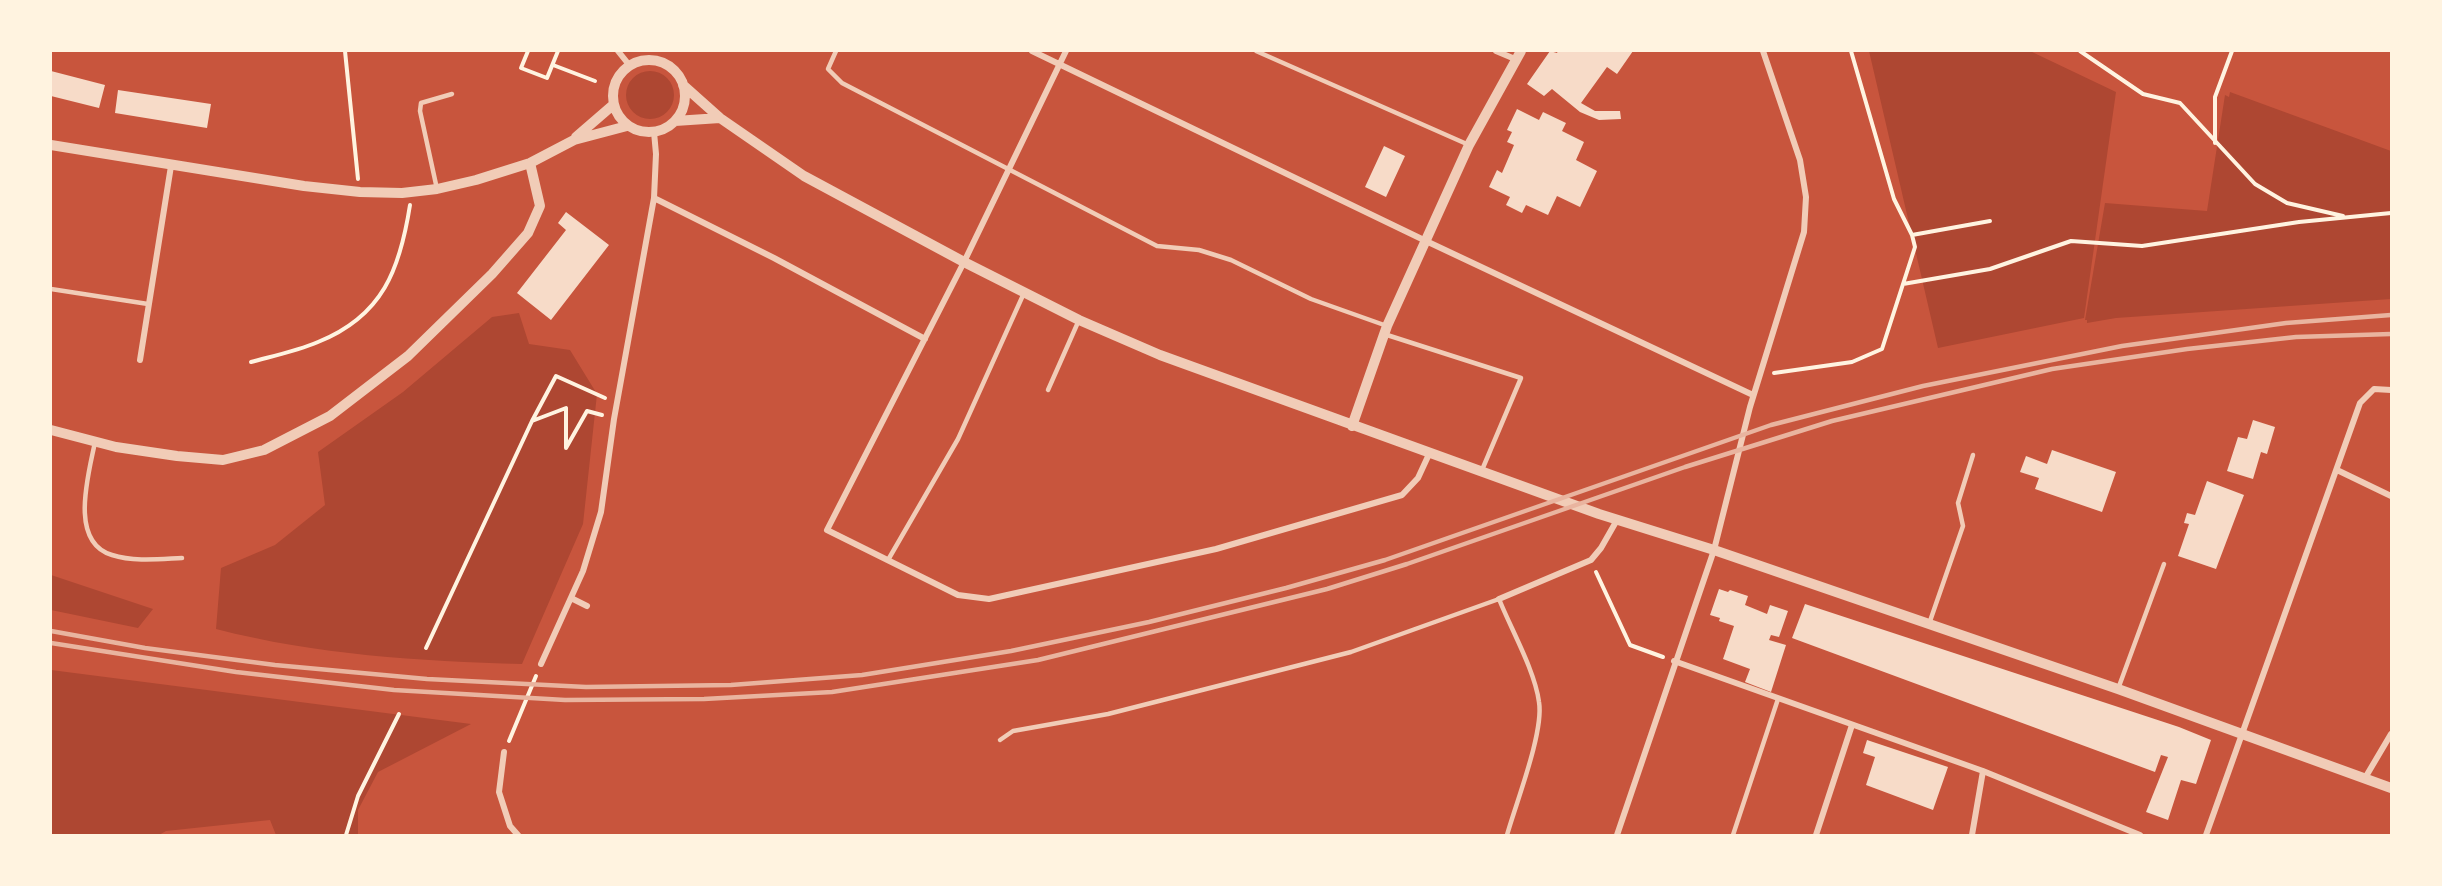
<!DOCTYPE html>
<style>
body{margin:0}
#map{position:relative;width:2442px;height:886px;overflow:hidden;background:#c8553d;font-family:Helvetica,sans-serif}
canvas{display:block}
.frame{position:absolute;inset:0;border:52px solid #fff3e0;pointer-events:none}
</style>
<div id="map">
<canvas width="2442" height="886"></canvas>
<div class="frame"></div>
</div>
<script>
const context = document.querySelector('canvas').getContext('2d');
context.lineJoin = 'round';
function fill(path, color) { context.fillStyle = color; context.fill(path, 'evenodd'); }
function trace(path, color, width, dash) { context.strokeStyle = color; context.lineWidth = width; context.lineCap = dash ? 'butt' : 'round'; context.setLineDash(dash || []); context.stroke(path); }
fill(new Path2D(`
 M1869 51H2030L2116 92 2084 318 1938 348Z
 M626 95a24 24 0 1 1 48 0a24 24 0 1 1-48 0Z
 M2230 92 2391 151V299L2116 318 2087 323V320H2085L2105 203 2207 211 2225 95 2229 97Z
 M519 313 529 344 570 350 597 394 583 524 522 664C419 661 317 655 216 629L221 568 275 545 325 505 318 452 403 392 492 317Z
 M51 575 153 609 138 628 51 610Z
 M51 670 471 724 378 772 358 810V835H276L270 820 166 831 159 835H51Z`), '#ae4732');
fill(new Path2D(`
 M1550 51 1557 53 1558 51H1633L1617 74 1607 67 1581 103 1595 111H1620L1621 119 1599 120 1580 112 1552 89 1544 96 1527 84Z
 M51 71 105 85 99 108 51 96Z
 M118 90 211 104 207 128 115 113Z
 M1517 109 1539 120 1543 112 1566 123 1562 131 1584 142 1576 160 1597 171 1580 207 1557 196 1548 215 1526 205 1522 213 1506 205 1510 197 1489 187 1497 170 1502 173 1514 145 1507 142 1512 132 1507 130Z
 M1384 146 1405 156 1386 197 1365 187Z
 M566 212 609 245 551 320 517 293 566 230 558 223Z
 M2253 420 2275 427 2267 454 2261 452 2253 479 2227 471 2238 437 2247 439Z
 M2052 450 2116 472 2102 512 2035 489 2039 478 2020 472 2026 456 2047 464Z
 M2207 481 2244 495 2216 569 2178 556 2189 524 2184 523 2187 513 2195 515Z
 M1719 589 1728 592 1730 590 1748 596 1745 605 1767 614 1770 605 1788 611 1779 637 1771 635 1769 640 1786 645 1771 692 1745 682 1750 669 1723 659 1734 626 1719 621 1720 618 1710 615Z
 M1805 604 2179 727 2211 740 2196 784 2181 780 2168 820 2146 812 2168 757 2161 755 2155 772 1792 638Z
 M1867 740 1948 767 1933 810 1866 785 1875 757 1863 753Z`), '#f7dbc8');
trace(new Path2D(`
 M345 51 358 179
 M528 51 521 68 547 78 558 51
 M2080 51 2143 94 2180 103 2255 184 2287 203 2343 216
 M553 65 595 81
 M2215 143V97L2232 51
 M1912 235 1990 221
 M1903 284 1990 269 2071 241 2142 246 2299 222 2391 213
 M251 362C273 356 297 351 318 342 383 316 400 269 410 205
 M1774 373 1852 362 1882 349 1915 247 1912 235 1894 199 1851 51
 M532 421 566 408V448L587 411 602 415
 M1596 572 1630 645 1663 657
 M426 648 532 421 556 376 605 398
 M509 741 536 676
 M346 835 358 796 399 714`), '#fff3e0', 4);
trace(new Path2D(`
 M836 51 828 69 842 83 1157 246 1199 250 1231 260 1311 299 1387 326
 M1256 51 1469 145
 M437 189 420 111 421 103 452 94
 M51 289 148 304
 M1384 334 1521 378 1482 470
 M1048 390 1079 320
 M95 442C89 473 68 542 112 555 134 562 160 559 182 558
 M888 560 958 439 1024 293
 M1929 624 1963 526 1958 503 1973 455
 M2118 689 2164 564
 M1000 740 1013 731 1108 714 1351 652 1499 599C1511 629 1535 671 1539 702 1544 732 1516 803 1507 835
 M1733 835 1778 699`), '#f1ccb7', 4.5);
trace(new Path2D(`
 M618 51 630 66
 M1032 51 1426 241 1753 395
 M1066 51 964 262 827 530 958 595 989 599 1216 549 1402 495 1418 478 1430 452
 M1496 51 1515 59
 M654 198 774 258 925 339
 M140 360 171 166
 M2337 470 2391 496
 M571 598 587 606
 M1499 599 1591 560 1601 548 1617 520
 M1674 661 1983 771 2140 835
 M541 664 583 571 601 512 614 419 654 198 656 154 654 132
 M504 752 499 792 510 826 518 835
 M2365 778 2391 734
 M1617 835 1714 550 1750 407 1804 232 1806 197 1800 160 1763 51
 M1816 835 1852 725
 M1972 835 1983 771
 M2206 835 2360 403 2374 389 2391 390`), '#f1ccb7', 6);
trace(new Path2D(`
 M613 96a36 36 0 1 1 72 0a36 36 0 1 1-72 0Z
 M683 85 720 118 804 176 964 262 1079 320 1160 355 1599 514 1714 550 2118 689 2391 788
 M675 121 720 118
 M576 137 613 105
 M51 145 304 186 360 192 402 193 437 189 476 180 530 163 574 140 627 126
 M1352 426 1387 326 1469 145 1521 51
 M51 430 116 447 177 456 223 460 264 450 330 416 408 356 492 274 528 233 540 206 530 163`), '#f1ccb7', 10);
trace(new Path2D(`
 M51 631 145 648 275 665 427 679 586 687 731 685 862 675 1011 651 1149 622 1286 588 1385 560 1771 425 1923 386 2122 346 2286 323 2391 315
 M51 643 236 672 394 690 565 700 704 699 832 692 1038 660 1327 589 1407 564 1685 467 1832 421 2052 369 2187 349 2296 337 2391 334`), '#e9b49f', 4.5);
</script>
